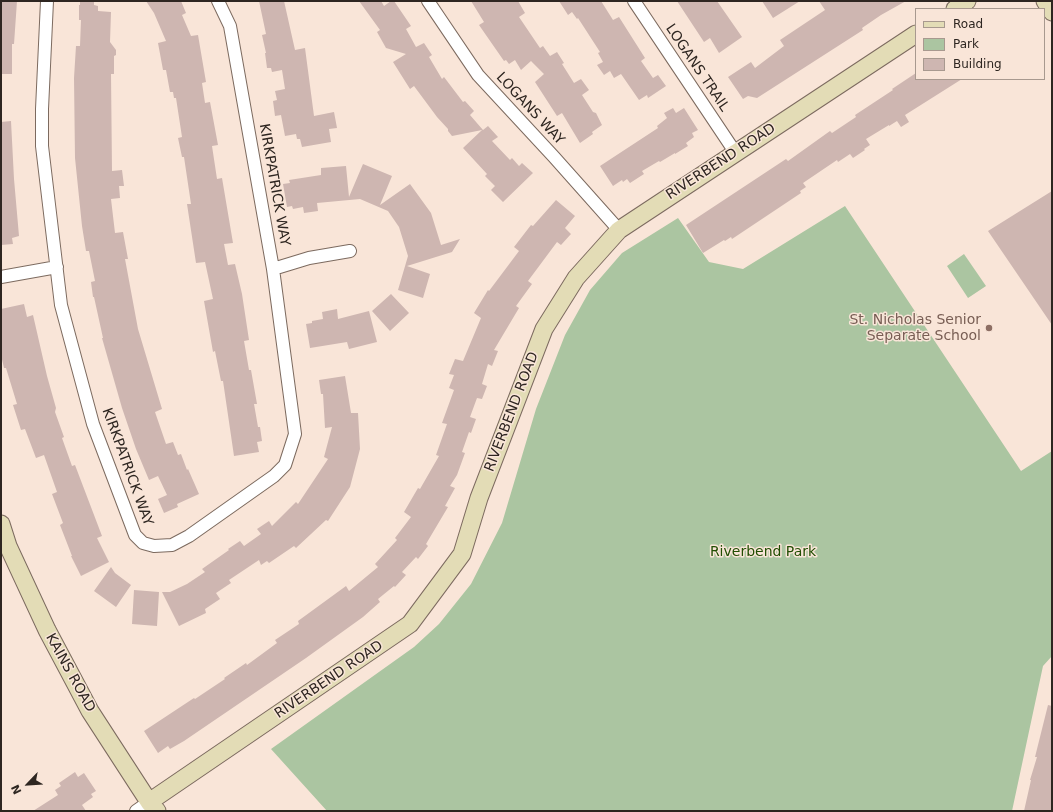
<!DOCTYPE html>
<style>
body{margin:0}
#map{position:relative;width:1053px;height:812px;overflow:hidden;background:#f9e5d8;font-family:"DejaVu Sans",sans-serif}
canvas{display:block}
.frame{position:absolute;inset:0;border:2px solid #2e2621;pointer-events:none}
.legend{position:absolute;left:915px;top:8px;width:130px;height:72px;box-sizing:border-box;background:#f9e5d8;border:1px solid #a8998f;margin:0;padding:5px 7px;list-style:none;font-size:12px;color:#2e2621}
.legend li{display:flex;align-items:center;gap:8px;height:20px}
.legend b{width:20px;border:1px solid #a8998f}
.north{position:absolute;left:8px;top:764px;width:40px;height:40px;-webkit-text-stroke:3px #f9e5d8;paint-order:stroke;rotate:245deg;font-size:11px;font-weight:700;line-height:16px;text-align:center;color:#2e2621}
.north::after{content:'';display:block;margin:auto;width:14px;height:18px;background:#2e2621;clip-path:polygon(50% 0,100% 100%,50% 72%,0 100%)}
</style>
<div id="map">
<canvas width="1053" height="812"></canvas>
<div class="frame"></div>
<ul class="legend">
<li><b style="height:5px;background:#e3dcb6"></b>Road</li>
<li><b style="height:11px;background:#abc5a1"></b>Park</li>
<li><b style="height:11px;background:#ceb6b1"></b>Building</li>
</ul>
<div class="north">N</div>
</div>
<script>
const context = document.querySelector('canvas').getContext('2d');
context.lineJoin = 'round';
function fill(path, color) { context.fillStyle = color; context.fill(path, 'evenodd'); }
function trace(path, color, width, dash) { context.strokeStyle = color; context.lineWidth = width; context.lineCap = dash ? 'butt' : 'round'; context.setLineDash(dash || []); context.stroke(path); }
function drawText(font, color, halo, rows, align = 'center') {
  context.font = font + ' "DejaVu Sans",sans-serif'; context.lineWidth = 3; context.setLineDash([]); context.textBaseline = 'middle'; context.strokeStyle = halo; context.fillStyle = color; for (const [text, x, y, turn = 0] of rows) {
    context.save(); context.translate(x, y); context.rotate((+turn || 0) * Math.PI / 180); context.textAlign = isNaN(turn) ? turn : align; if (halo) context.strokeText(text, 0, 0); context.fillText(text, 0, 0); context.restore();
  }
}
fill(new Path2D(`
 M845 206 1021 471 1052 451V656L1043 666 1012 811H327L271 749 414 647 439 624 471 584 502 523 536 409 565 335 590 290 622 253 678 218 709 262 743 269Z
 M964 254 986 286 968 298 947 266Z`), '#abc5a1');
fill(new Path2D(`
 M1 1H17L14 44H12V74H1Z
 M80 1H94V5L98 6V11L111 12 110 42 116 50V55L114 56V74H111L112 171 122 170 124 186H119L120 198 111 199 115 233 123 232 128 259H125L138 329 162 409 155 412 166 444 173 442 178 455 181 454 187 470 188 469 199 494 177 504 178 507 164 513 158 499 167 495 158 476 149 480 136 449 122 408 102 338H103L94 297H93L91 282 95 281 89 251H86L82 226 75 158 74 78 76 46H80L81 20H79V5H80Z
 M146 1H181L186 13 182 15 191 36 198 35 206 82 202 83 205 103 210 102 218 145 212 146 217 179 222 178 233 243 224 244 228 265 235 264 242 294 249 340 244 341 249 370H251L257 404H254L258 427H260L262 441 257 442 259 452 234 456 223 381H221L215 351 213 352 204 301 213 299 205 262 196 263 187 204H191L184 157H182L178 138 182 137 176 98H174L173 92H170L166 70H163L158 43 166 41 154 13Z
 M259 1H284L295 50 305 48 314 116 334 112 337 128 329 129 331 142 302 147 300 139H297L296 134 285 136 281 115 275 116 273 101 277 100 275 91 285 89 282 70 272 72 271 68H267L265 53H266L262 35 266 34Z
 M359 1H381L384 6 391 1H394L411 26 406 29 416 47 424 43 432 55 429 57 442 79 444 77 463 102 465 101 474 111 470 115 483 130 488 126 498 137 492 141 510 160 512 158 519 166 522 163 533 173 503 202 491 190 495 186 485 176 487 174 463 148 482 130 452 136 448 131V129L437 117 414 86 410 89 393 62 406 54 386 48 377 32 380 30Z
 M471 1H518L525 13 519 17 540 48 543 46 550 56 557 52 564 63 562 64 574 83 581 79 589 90 582 95 593 112 596 113 602 125 592 132 593 134 580 143 562 113 557 116 535 82 544 74 531 61 521 70 515 60 509 64 506 60 504 61 479 25 484 22Z
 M559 1H601L613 20 619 17 645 58 641 61 653 78 658 75 666 86 648 98 647 95 639 100 621 74 614 78 610 71 604 75 597 65 603 62 598 53 600 52 578 18 577 19 572 12 568 15Z
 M677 1H717L742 37 719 53 710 38 704 42Z
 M762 1H800L773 18Z
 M819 1H906L881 15 862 28 863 30 757 98 748 96 743 99 728 77 751 62 755 68 784 46 780 40 825 10Z
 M916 73V79H962L905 115 909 122 901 127 897 121 889 126V125L866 139 870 145 864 149 865 150 853 158 850 154 838 162 837 160 803 183 806 187 800 191 801 193 732 239 731 237 725 241 724 240 703 253 686 225 786 159 788 161 830 131 832 133 856 117 855 115 893 90 892 89Z
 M673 108 676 113 684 108 698 130 692 133 694 137 686 143 688 146 675 154V153L660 162 659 161 642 171 644 174 630 183 627 179 623 182 622 180 613 186 600 166 658 128 657 126 667 118 664 113Z
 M11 121 14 179 19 236 12 238 13 244 1 245V122Z
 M363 164 392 176 380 205 410 184 431 213 441 245 460 239 452 252 407 266 430 274 423 298 398 290 408 256 399 227 388 211 360 199 317 203 318 211 304 213 303 207 293 209 292 206 287 207 283 184 290 183 289 180 321 175V168L346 166 349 197Z
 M1052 191V325L988 231Z
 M556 200 575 216 565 228 571 234 561 245 557 242 528 281 532 284 516 306 519 308 494 350 498 351 492 366 488 364 482 384 487 386 482 399 477 398 470 417 476 419 471 433 469 432 462 452 465 453 457 475 450 486 455 488 445 506 448 507 426 544 428 546 418 559 416 557 402 572 406 575 395 587 394 586 378 599 380 602 363 617 306 658 184 741 170 749 168 746 158 753 144 731 194 698 195 699 225 679 224 678 246 663 247 665 277 643 275 640 299 624 298 621 346 586 349 591 378 567 375 564 397 540 395 538 411 517 404 512 418 488 420 489 439 456 436 455 447 424 442 423 454 390 449 388 454 375 449 374 455 359 463 361 481 318 474 313 488 290 489 291 519 251 514 247 531 225 533 226Z
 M391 294 409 313 390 331 372 311Z
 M24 304 27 317 33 315 47 376 56 408 55 412 64 437 62 438 72 466 75 465 102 536 97 538 109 562 81 576 71 556H72L60 525 63 523 52 494 57 492 44 455 36 458 25 429 21 430 13 405 17 404 6 368H4L1 355V309Z
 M337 309 338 319 369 311 377 342 349 349 347 342 310 348 306 324 312 323V321L323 319 322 312Z
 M345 376 351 413H358L360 449 350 487 328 521 326 520 296 548 294 546 269 563 267 561 261 565 259 560 229 580 231 583 216 593 220 599 205 609 206 613 179 626 162 592H170L187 584 205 572 202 569 229 550 228 549 240 541 244 546 261 534 257 529 269 521 272 526 296 502 298 504 328 459 324 457 332 427 325 428 323 394H321L319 380Z
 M111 567 115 573 131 585 116 607 94 591Z
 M134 590 159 592 157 626 132 624Z
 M1048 705 1052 706V811H1024L1031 780H1030L1037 757H1035Z
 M75 772 78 777 84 773 96 791 91 794 93 797 82 805 86 811H33L58 795 55 790 61 786 59 783Z`), '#ceb6b1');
const street = new Path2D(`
 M47 1 42 109V146L61 305 93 424 135 535 143 543 154 546 172 545 189 536 274 476 285 465 295 434 273 269 230 26 218 1
 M428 1 478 75 554 157 619 230
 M634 1 735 152
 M273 269 309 258 350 251
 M1 277 57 267
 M136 811 149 802`);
const secondary = new Path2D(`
 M1045 1 1052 12
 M955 9 967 1
 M1 524 8 546 47 630 90 711 149 802 157 811
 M149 802 410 624 462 554 479 498 544 329 576 278 619 230 916 34`);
trace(street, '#7c6a5f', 14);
trace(secondary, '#7c6a5f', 19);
trace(street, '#fff', 12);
trace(secondary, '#e3dcb6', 17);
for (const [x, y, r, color] of [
 [989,328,4,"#8d6e63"]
]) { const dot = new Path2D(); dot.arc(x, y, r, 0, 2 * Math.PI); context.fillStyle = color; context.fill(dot); trace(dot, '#f9e5d8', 1.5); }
drawText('14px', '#2e2621', '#f9e5d8', [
 ["LOGANS TRAIL",697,68,56],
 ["LOGANS WAY",530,109,47],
 ["RIVERBEND ROAD",721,162,-33],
 ["KIRKPATRICK WAY",274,185,80],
 ["RIVERBEND ROAD",512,412,-69],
 ["KIRKPATRICK WAY",127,467,70],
 ["KAINS ROAD",70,673,61],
 ["RIVERBEND ROAD",329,680,-34]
]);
drawText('14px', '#785e54', '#f9e5d8', [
 ["St. Nicholas Senior",981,320],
 ["Separate School",981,336]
], 'right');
drawText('14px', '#214e02', '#f9e5d8', [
 ["Riverbend Park",763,552]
]);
</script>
